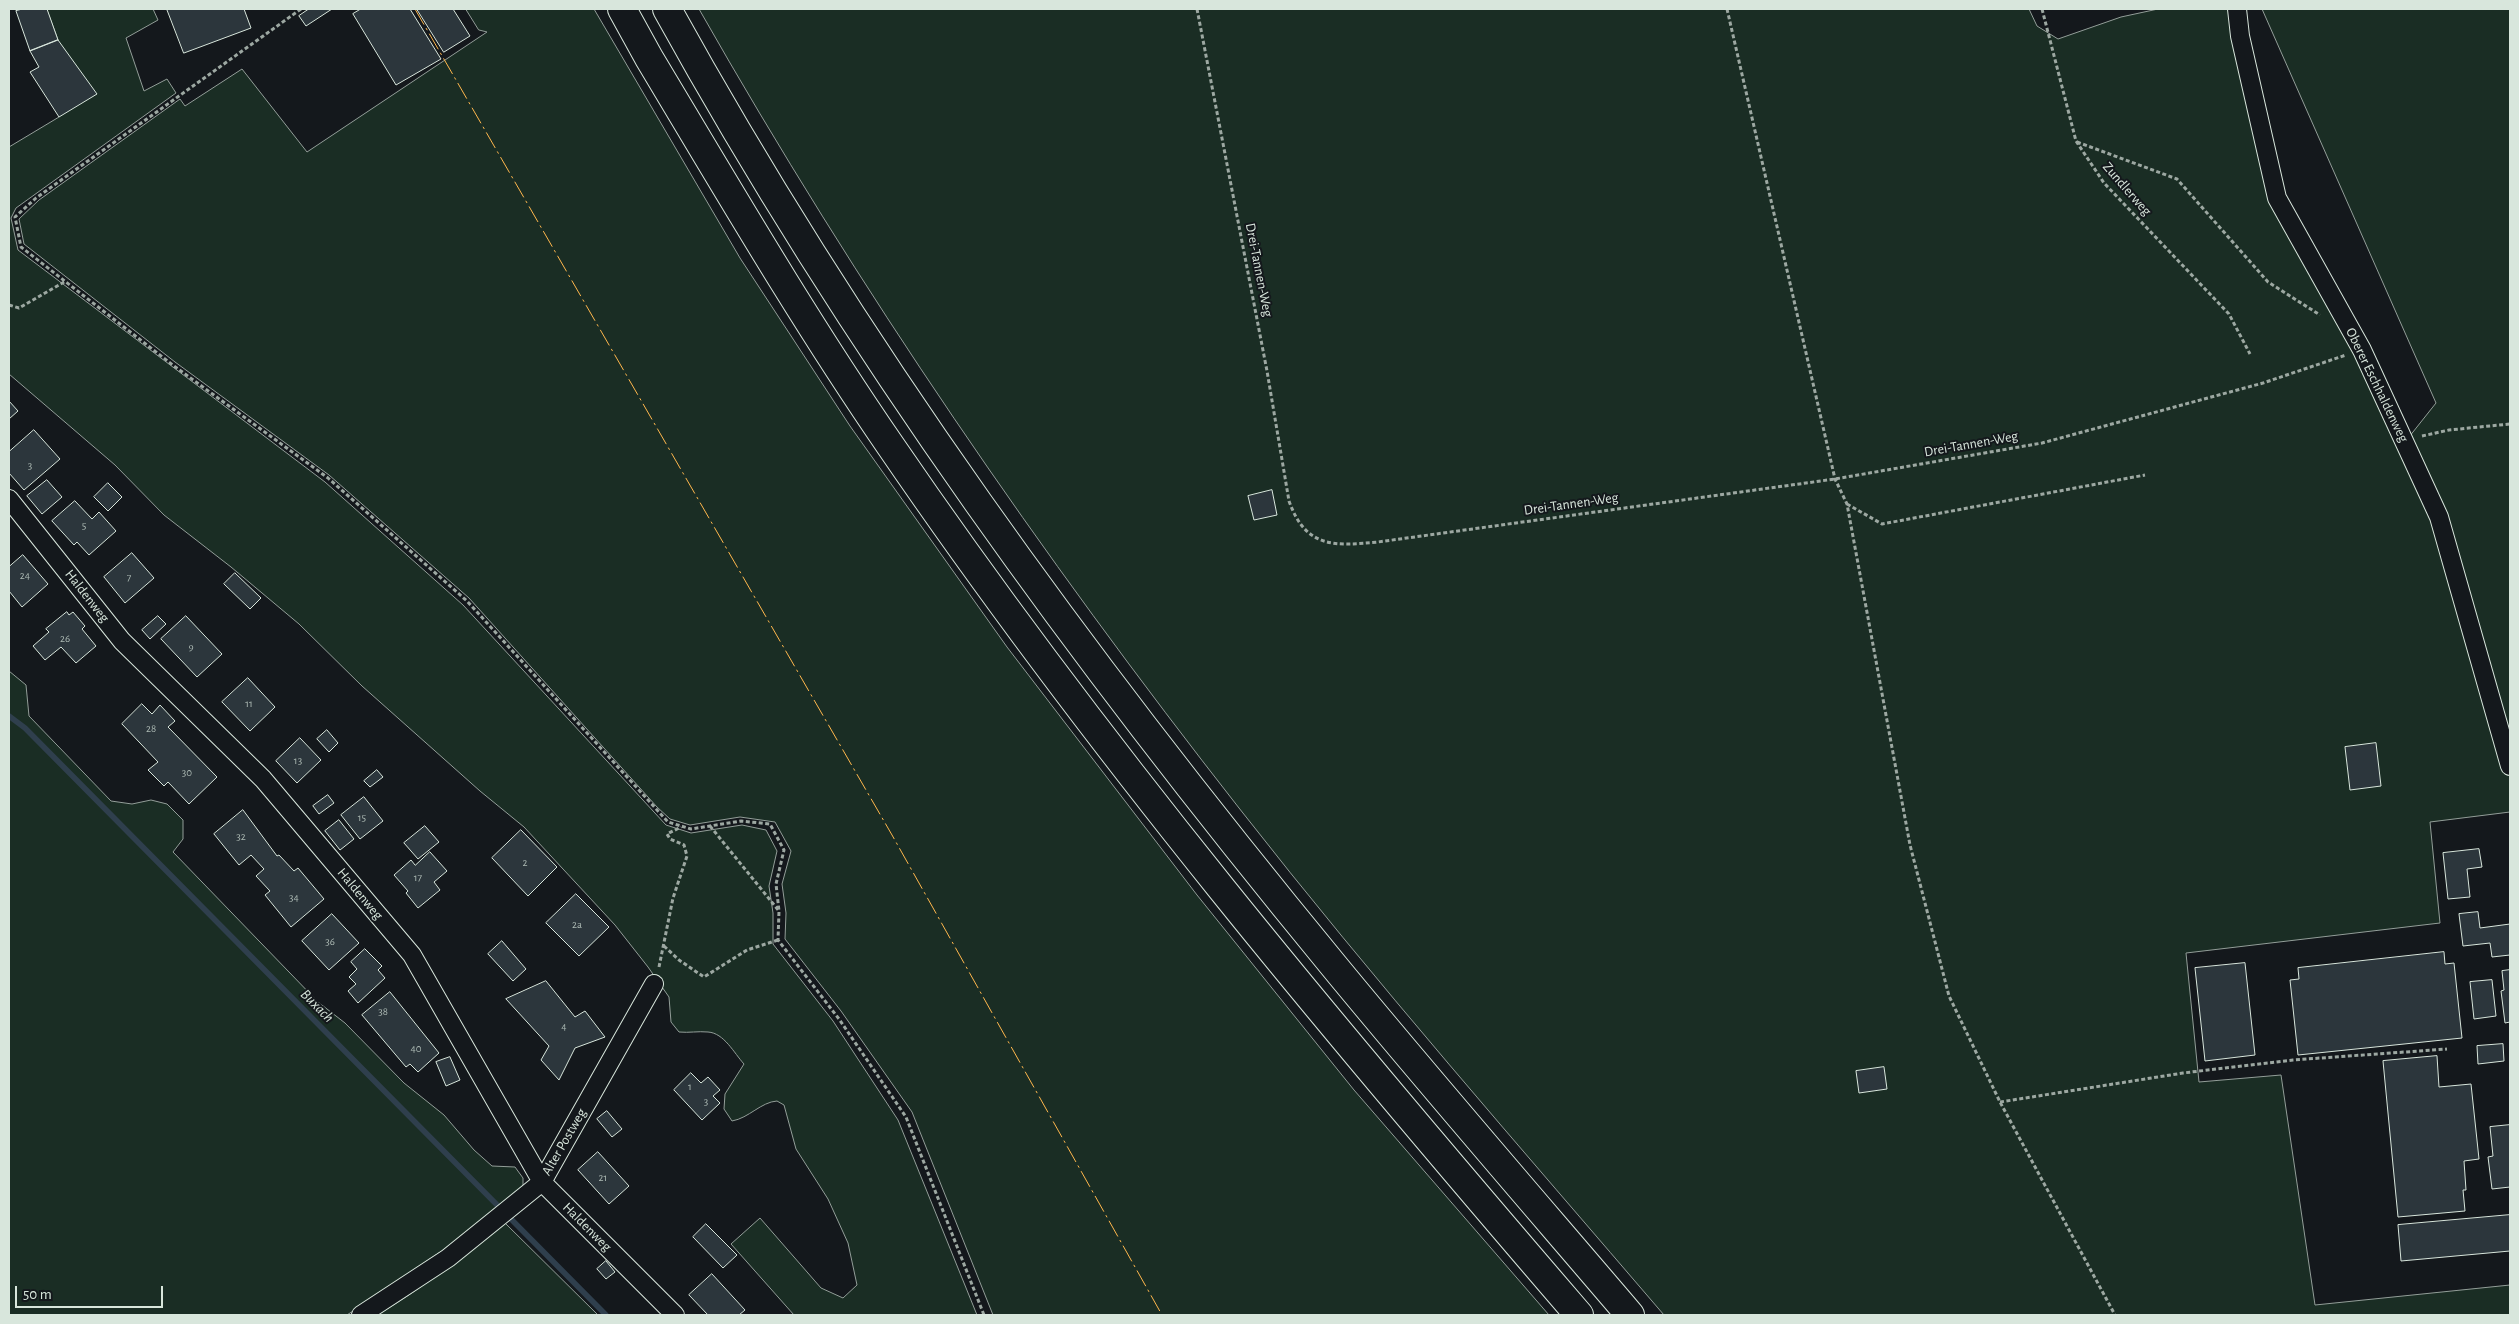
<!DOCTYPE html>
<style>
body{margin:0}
#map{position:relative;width:2519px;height:1324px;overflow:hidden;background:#14181c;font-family:"Alegreya Sans",sans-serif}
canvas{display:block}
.frame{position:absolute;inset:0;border:10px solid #d8e6dc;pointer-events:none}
.scale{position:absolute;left:15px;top:1286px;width:148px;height:22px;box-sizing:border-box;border:2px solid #d8e6dc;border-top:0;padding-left:6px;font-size:15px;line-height:18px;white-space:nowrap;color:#d8e6dc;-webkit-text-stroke:4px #14181c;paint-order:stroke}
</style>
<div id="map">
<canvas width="2519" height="1324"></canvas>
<div class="frame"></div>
<div class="scale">50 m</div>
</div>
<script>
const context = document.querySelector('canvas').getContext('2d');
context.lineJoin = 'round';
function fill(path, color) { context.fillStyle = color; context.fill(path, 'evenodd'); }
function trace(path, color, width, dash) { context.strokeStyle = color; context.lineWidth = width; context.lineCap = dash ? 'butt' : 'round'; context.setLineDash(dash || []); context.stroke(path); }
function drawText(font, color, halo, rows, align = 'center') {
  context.font = font + ' "Alegreya Sans",sans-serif'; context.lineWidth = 4; context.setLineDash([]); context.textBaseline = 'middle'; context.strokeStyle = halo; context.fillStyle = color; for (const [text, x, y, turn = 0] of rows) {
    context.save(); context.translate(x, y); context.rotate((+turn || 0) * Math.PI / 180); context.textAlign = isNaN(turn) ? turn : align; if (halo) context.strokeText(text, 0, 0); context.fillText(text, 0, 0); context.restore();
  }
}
const green = new Path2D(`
 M47 9H153L158 20 126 38 144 91 167 79 176 93 16 208 11 218 18 250 325 482 463 605 666 825 691 833 742 825 766 830 777 851 769 886 773 913V944L833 1021 898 1120 977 1315H794L731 1244 760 1218 821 1288 843 1298 857 1285 848 1243 828 1199 796 1149 784 1105 777 1101C761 1102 749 1118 732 1121L724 1109 725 1094 744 1064C734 1053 724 1033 708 1032 698 1031 689 1033 679 1032L671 1022 669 997 648 967 615 925 524 827 480 791 362 686 299 624 231 567 164 515 115 465 9 374V147L59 117 58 40Z
 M466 9H594L740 258 850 426 1007 647 1197 895 1354 1090 1549 1315H993L912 1112 841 1011 785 939 786 913 782 884 791 851 775 822 740 817 690 825 670 819 657 807 469 598 329 475 175 362 24 244 19 219 39 200 180 99 185 106 242 69 307 152 487 32 479 30Z
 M699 9H2029L2037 26 2058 39 2121 17 2158 9H2242L2283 198 2409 437 2436 403 2262 9H2510V812L2430 822 2440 923 2186 953 2199 1082 2281 1075 2315 1305 2510 1285V1315H1664C1521 1148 1375 982 1239 808 1040 554 858 289 699 9Z
 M9 671 26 685 29 716 111 801 132 804 151 800 167 804 183 820V839L173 852 318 1002 345 1023 404 1083 444 1115 474 1150 492 1166 515 1167 523 1178V1186L458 1240 347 1315H9Z
 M504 1222 598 1315H377C423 1288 463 1256 504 1222Z`);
fill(green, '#1a2d24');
trace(green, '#939e99', 1);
trace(new Path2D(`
 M9 716 25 728 606 1315`), '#2f3f4d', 5.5);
const building = new Path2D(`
 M23 9H47L58 40 30 51 16 11Z
 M167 9H244L251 28 184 53Z
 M309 9H332L306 26 299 16Z
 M361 9H410L441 59 396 85 353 14Z
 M417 9H453L470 36 444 52Z
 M58 40 97 94 59 117 30 72 39 67 30 51Z
 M9 401 18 411 9 419Z
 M34 430 60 459 24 490 9 473V452Z
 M47 480 62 497 42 514 27 496Z
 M108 483 122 497 108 511 94 497Z
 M1272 490 1277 515 1254 520 1248 496Z
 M75 501 92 519 99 512 116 531 89 555 77 542 74 545 52 521Z
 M132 553 154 578 125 603 104 577Z
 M23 555 48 584 22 607 9 591V567Z
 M235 573 261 598 250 609 224 584Z
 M67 612 69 615 73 612 85 626 82 629 96 646 76 663 61 647 45 660 33 646 49 632 46 629Z
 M158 616 166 624 150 639 142 630Z
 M186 616 222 654 197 677 161 639Z
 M248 678 275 707 250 731 222 702Z
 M142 704 152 714 160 705 175 721 168 727 217 777 189 804 168 782 164 786 148 770 158 762 122 724Z
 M327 730 338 743 329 752 317 739Z
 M300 738 321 760 297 783 276 761Z
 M2376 743 2381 786 2350 790 2345 747Z
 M377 770 383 777 370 787 364 781Z
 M328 795 334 803 319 814 313 806Z
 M364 797 383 821 360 839 341 815Z
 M243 810 277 856 279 855 294 871 298 868 324 899 291 927 265 895 270 891 256 876 264 869 251 855 239 865 214 834Z
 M339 820 354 839 340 850 325 831Z
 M425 826 439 842 418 859 404 843Z
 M521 830 557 867 528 896 492 858Z
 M2479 849 2482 867 2467 869 2470 897 2448 899 2443 853Z
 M430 852 447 871 434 882 440 890 418 908 406 893 408 891 394 875 411 860 415 865Z
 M576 894 609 927 579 956 546 923Z
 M2478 912 2480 928 2510 924V955L2492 957 2490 943 2463 946 2459 914Z
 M332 914 359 943 329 970 302 941Z
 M502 941 526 969 513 981 488 954Z
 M365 949 382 966 378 970 385 978 358 1003 348 991 356 984 349 977 357 969 351 962Z
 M2444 952 2445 964 2454 963 2462 1038 2298 1055 2290 980 2299 979 2298 968Z
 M2245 963 2255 1055 2205 1061 2195 968Z
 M2510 970V1022L2505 1023 2501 991 2504 990 2502 971Z
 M2492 980 2496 1016 2474 1019 2470 982Z
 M546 981 575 1017 585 1011 605 1037 575 1048 559 1080 541 1060 549 1046 506 999Z
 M390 992 439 1053 418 1072 410 1064 406 1067 362 1015Z
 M2503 1044 2504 1061 2478 1064 2477 1046Z
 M2437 1056 2439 1087 2471 1084 2479 1159 2464 1161 2466 1190H2463L2465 1211 2398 1217 2383 1061Z
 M450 1057 460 1080 446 1086 436 1062Z
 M1884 1067 1887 1089 1859 1093 1856 1071Z
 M691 1073 701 1083 708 1077 720 1090 713 1096 720 1103 702 1120 674 1090Z
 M607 1111 622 1129 612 1137 597 1119Z
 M2510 1125V1187L2492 1189 2488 1157 2493 1156 2490 1127Z
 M598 1152 629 1186 609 1204 578 1170Z
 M2510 1215V1251L2401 1261 2398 1225Z
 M706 1224 737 1255 723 1268 693 1237Z
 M606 1261 615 1272 606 1279 597 1269Z
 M712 1274 745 1310 739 1315H708L689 1295Z`);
fill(building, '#2c363c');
trace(building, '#d8e6dc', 1);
const minor = new Path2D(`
 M2237 9 2240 36 2277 198 2362 350 2439 517 2510 766
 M9 499 122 641 263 779 412 955 542 1182 675 1315
 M361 1315 448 1258 542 1182 654 984`);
const motorway = new Path2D(`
 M622 9 649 58C727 188 804 320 890 445 1099 751 1338 1035 1579 1315
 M667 9C855 350 1087 666 1334 966 1431 1084 1531 1199 1630 1315`);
trace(minor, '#d8e6dc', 20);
trace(motorway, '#d8e6dc', 30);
trace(new Path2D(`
 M301 9 36 198 15 217 21 247 174 366 328 478 467 601 668 822 691 829 741 821 770 824 784 850 776 884 779 911 778 940 839 1019 906 1117 984 1315
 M1197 9 1267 371 1289 501C1306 549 1335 546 1378 542L1835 479 2042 443 2263 383 2346 355
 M1727 9 1835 479 1847 504 1910 845 1949 996 2000 1102 2115 1315
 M2042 9 2076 141 2104 183 2229 314 2250 354
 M2077 142 2177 179 2268 282 2320 315
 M9 305 19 308 66 281
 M2422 436 2449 430 2510 424
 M1847 504 1882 524 2145 475
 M710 826 779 911
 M664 946 679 960 704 977 747 950 778 940
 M659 967 673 898 687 856 684 845 670 839 667 834 681 827
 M2000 1102 2183 1073 2293 1060 2447 1049`), '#9da8a2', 3, [4, 2.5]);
trace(minor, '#14181c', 18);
trace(motorway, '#14181c', 28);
trace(new Path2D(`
 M415 9 892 835 1162 1315`), '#ffb74d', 1, [18, 4, 2.5, 4]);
drawText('11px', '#adbab4', null, [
 ["3",30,466],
 ["5",84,526],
 ["24",25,576],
 ["7",129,578],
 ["26",65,639],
 ["9",191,647],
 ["11",249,704],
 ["28",151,729],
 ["13",298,761],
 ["30",187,773],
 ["15",362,818],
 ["32",241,837],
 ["2",525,863],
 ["17",418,878],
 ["34",294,898],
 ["2a",577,925],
 ["36",330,942],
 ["38",383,1012],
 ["4",564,1027],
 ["40",416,1049],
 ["1",690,1087],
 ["3",706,1102],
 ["21",603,1178]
]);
drawText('14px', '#d8e6dc', '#14181c', [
 ["Zundlerweg",2127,189,49],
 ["Drei-Tannen-Weg",1259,270,79],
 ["Oberer Eschhaldenweg",2377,385,64],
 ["Drei-Tannen-Weg",1971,444,-10],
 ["Drei-Tannen-Weg",1571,504,-8],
 ["Haldenweg",87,596,52],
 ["Haldenweg",360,894,50],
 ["Alter Postweg",564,1142,-60],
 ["Haldenweg",587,1227,45]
]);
drawText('italic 15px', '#d8e6dc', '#14181c', [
 ["Buxach",317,1006,45]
]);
</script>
